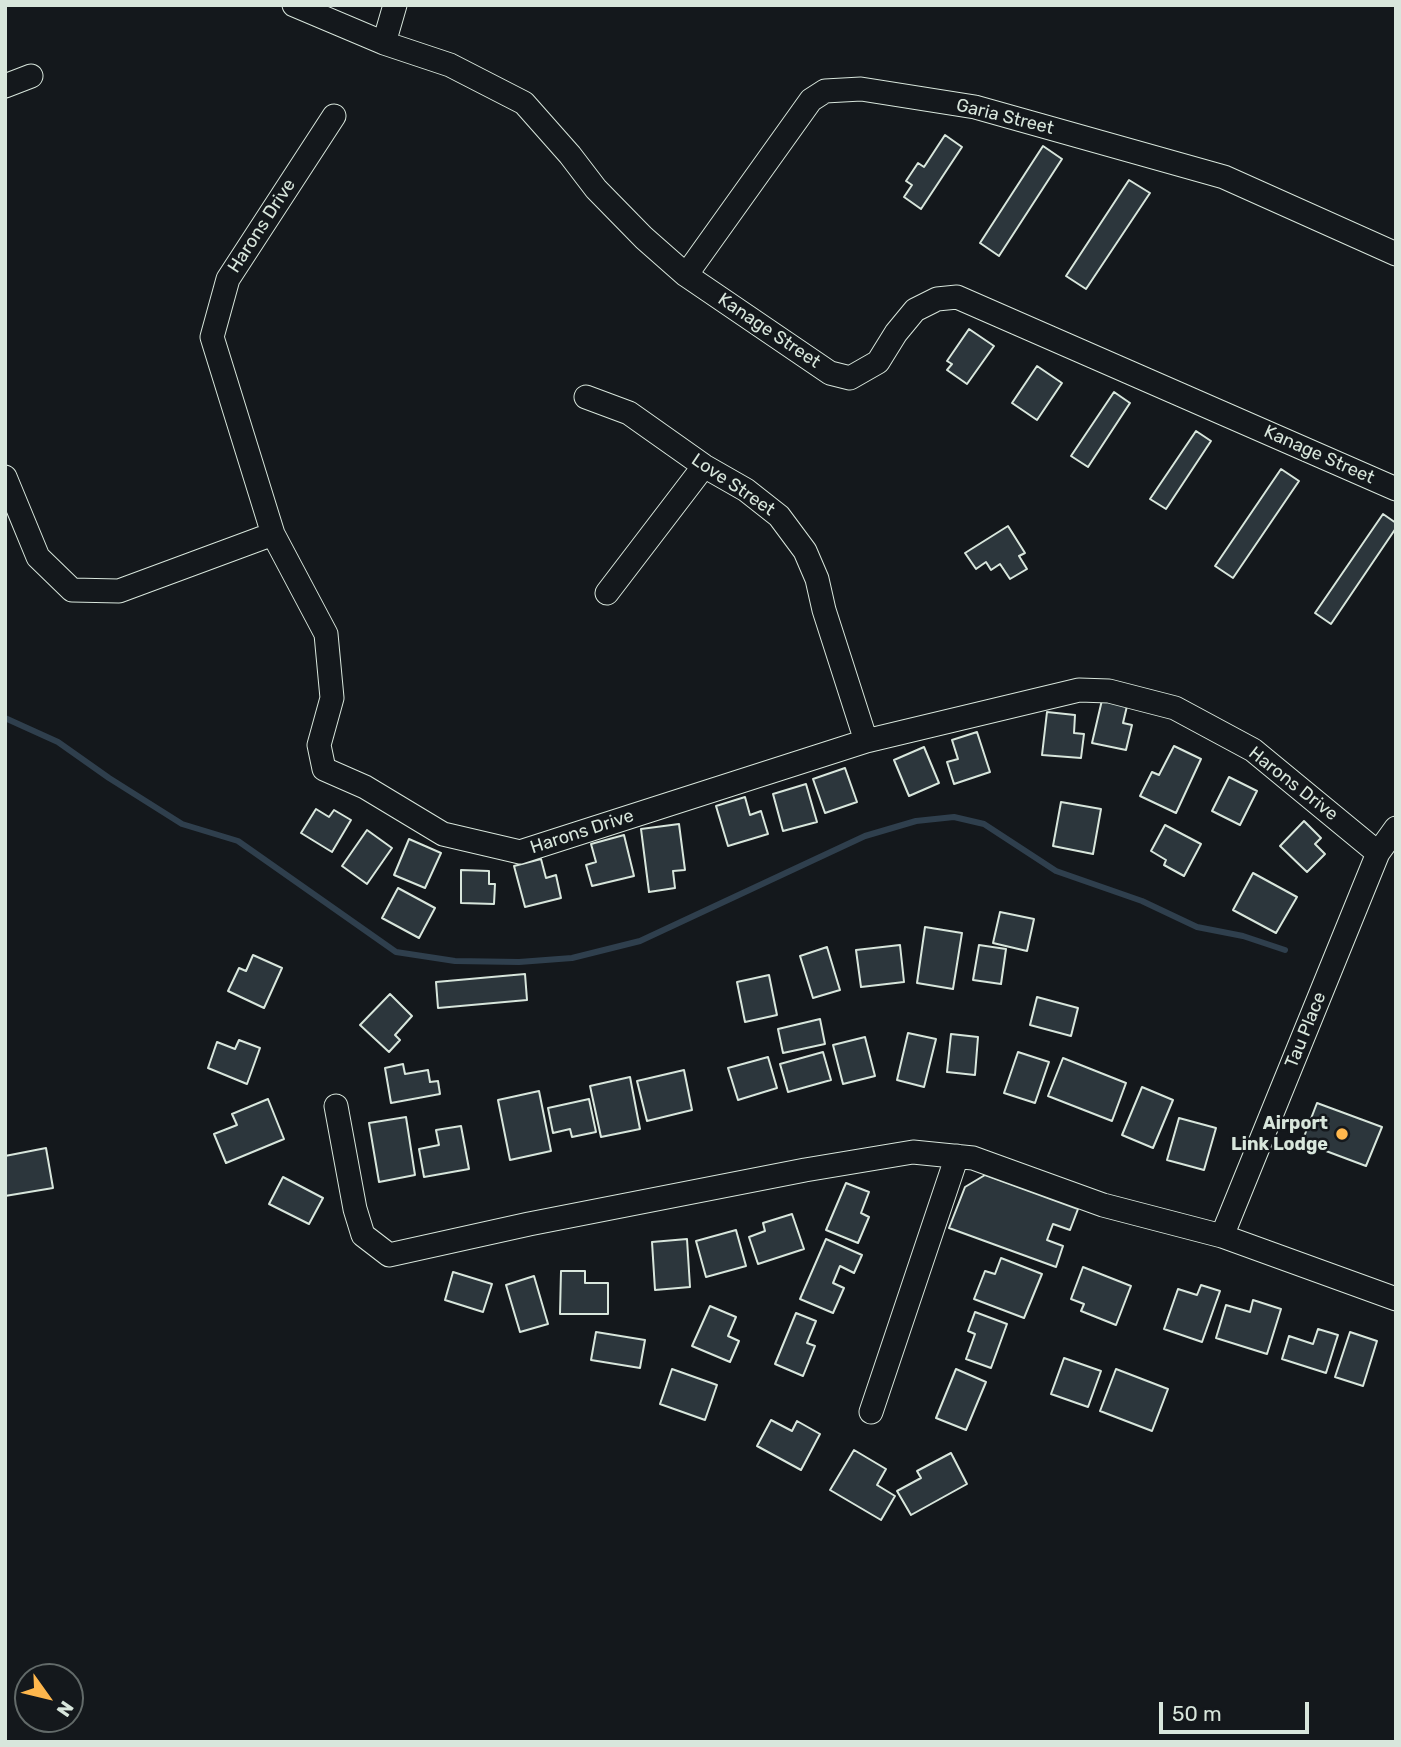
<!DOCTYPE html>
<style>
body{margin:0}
#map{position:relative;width:1401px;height:1747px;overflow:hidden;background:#14181c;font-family:Rubik,sans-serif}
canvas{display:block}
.frame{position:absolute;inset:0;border:7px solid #d8e6dc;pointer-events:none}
.north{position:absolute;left:14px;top:1663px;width:70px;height:70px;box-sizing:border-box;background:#14181c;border:2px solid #626a69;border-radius:50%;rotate:124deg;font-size:19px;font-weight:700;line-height:28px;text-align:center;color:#d8e6dc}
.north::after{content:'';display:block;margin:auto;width:24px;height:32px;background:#ffb74d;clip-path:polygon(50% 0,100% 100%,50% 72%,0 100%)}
.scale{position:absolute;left:1159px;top:1702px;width:150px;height:32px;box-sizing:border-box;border:4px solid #d8e6dc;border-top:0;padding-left:9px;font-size:21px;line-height:24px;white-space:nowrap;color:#d8e6dc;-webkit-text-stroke:5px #14181c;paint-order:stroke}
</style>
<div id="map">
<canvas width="1401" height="1747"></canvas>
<div class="frame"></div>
<div class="north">N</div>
<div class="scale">50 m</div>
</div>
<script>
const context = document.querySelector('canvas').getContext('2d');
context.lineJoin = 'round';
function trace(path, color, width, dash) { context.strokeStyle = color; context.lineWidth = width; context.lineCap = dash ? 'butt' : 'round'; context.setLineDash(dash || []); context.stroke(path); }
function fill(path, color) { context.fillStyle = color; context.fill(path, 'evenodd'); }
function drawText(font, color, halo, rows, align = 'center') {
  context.font = font + ' Rubik,sans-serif'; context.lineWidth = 5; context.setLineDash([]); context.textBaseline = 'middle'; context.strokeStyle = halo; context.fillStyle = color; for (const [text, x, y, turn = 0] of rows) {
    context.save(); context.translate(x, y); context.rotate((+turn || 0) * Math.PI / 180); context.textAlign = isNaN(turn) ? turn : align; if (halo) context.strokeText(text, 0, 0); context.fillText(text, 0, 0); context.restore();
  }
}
trace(new Path2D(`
 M5 718 58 742 109 778 182 824 238 841 396 952 455 961 519 962 572 958 640 941 865 836 916 821 954 817 984 824 1056 871 1142 901 1197 927 1243 936 1285 950`), '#2f3f4d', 6);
const building = new Path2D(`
 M945 135 962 147 921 209 904 197 912 185 906 181 918 163 924 167Z
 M1043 146 1062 159 999 256 980 243Z
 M1129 180 1150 193 1086 289 1066 276Z
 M969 329 994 346 967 384 947 370 952 364 947 361Z
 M1037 366 1062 383 1037 420 1012 403Z
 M1114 392 1130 403 1088 467 1071 456Z
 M1196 431 1211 441 1166 509 1150 499Z
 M1281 469 1299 481 1233 578 1215 566Z
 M1383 514 1396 523V528L1331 624 1315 613Z
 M1008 526 1025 553 1019 556 1027 569 1010 579 1000 564 991 570 986 562 976 569 965 553Z
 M1102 700 1127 706 1123 723 1132 725 1126 750 1092 743Z
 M1047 712 1075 715 1074 733 1084 734 1081 758 1042 755Z
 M977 732 990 772 954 784 947 762 958 759 952 740Z
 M1174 746 1201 759 1176 813 1140 796 1152 772 1159 775Z
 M924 747 939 783 909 796 894 760Z
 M845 768 857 802 825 813 813 779Z
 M1229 777 1257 791 1240 825 1212 811Z
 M806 784 817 822 783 831 773 794Z
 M745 797 750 815 761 811 768 834 728 846 716 806Z
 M1061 802 1101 809 1093 854 1053 846Z
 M316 809 329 817 334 810 351 820 332 852 301 833Z
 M1304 821 1321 838 1315 844 1325 854 1307 872 1280 846Z
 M679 824 685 870 673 871 675 888 649 892 641 829Z
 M1165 825 1201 844 1184 876 1164 865 1166 860 1151 851Z
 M367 830 392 848 367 884 342 866Z
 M624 835 634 876 592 886 586 865 596 862 591 844Z
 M409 839 441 853 425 888 394 875Z
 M541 859 546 878 556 875 561 898 525 907 514 866Z
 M461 870 489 871V884H495L494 904 461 903Z
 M1253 873 1297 897 1276 933 1233 910Z
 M398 888 435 908 419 938 382 918Z
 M1000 912 1034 919 1027 951 993 943Z
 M925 927 962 933 953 989 917 983Z
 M900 945 904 982 861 987 856 950Z
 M979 945 1006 949 1001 984 973 980Z
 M827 947 840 990 813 998 800 956Z
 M253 955 282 968 264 1008 228 991 239 968 246 971Z
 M525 974 527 1000 438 1008 436 982Z
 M769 975 777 1015 745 1022 737 982Z
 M390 994 412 1016 395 1035 400 1040 389 1052 360 1025Z
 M1037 997 1078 1008 1071 1036 1030 1025Z
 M820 1019 825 1044 783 1053 778 1029Z
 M908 1033 936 1039 924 1087 897 1080Z
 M951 1034 978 1037 975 1075 947 1072Z
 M865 1037 875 1076 843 1084 833 1045Z
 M239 1040 260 1048 247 1084 208 1068 217 1042 235 1049Z
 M823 1052 831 1080 788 1092 780 1064Z
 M1018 1052 1049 1062 1035 1103 1004 1093Z
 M768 1057 777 1088 738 1100 728 1068Z
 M1063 1058 1126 1083 1112 1121 1048 1096Z
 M403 1064 405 1074 428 1070 430 1082 438 1081 440 1094 391 1103 385 1068Z
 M684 1070 692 1110 647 1121 637 1081Z
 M630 1077 640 1129 601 1137 590 1086Z
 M1142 1087 1173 1100 1153 1148 1122 1135Z
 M539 1091 551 1151 510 1160 498 1100Z
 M268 1099 284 1139 226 1163 214 1134 237 1125 232 1114Z
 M589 1099 596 1132 572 1137 570 1129 553 1133 548 1108Z
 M1317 1103 1382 1127 1366 1166 1302 1142Z
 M406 1117 415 1175 379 1182 369 1123Z
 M1179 1118 1216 1128 1204 1170 1167 1160Z
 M461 1126 469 1169 424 1177 419 1149 439 1145 436 1130Z
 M46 1148 53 1188 5 1196V1156Z
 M985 1175 1078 1209 1070 1230 1053 1224 1047 1240 1063 1246 1056 1267 949 1228 965 1187Z
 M283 1177 323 1198 309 1224 269 1204Z
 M846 1183 869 1192 861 1213 869 1217 858 1243 826 1230Z
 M792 1214 804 1249 758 1264 749 1237 765 1231 763 1223Z
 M736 1230 746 1266 706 1277 696 1241Z
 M687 1239 690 1287 655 1290 652 1242Z
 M826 1239 862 1255 854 1273 840 1266 833 1283 844 1288 833 1313 800 1299Z
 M1001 1258 1042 1274 1024 1318 974 1299 985 1271 995 1274Z
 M1083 1267 1131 1286 1116 1325 1081 1311 1084 1304 1071 1299Z
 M561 1271H585V1283H608V1314H560Z
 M453 1272 492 1284 483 1312 445 1300Z
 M534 1276 548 1324 520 1332 506 1285Z
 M1201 1285 1220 1291 1202 1342 1164 1329 1178 1289 1197 1295Z
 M1253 1300 1281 1309 1267 1354 1216 1338 1226 1305 1250 1312Z
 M710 1306 736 1317 728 1336 739 1341 730 1362 692 1346Z
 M975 1312 1007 1324 991 1368 966 1359 975 1334 968 1331Z
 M796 1313 816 1321 807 1343 815 1346 803 1376 775 1364Z
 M1318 1329 1338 1335 1326 1373 1282 1359 1289 1336 1313 1344Z
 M596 1332 645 1340 640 1368 591 1360Z
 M1350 1332 1377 1341 1363 1386 1335 1377Z
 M1064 1358 1101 1371 1088 1407 1051 1394Z
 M672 1369 717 1385 705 1420 660 1404Z
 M956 1369 986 1382 966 1430 936 1418Z
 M1116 1369 1168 1389 1152 1431 1100 1411Z
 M771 1420 792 1431 797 1421 820 1434 801 1470 757 1446Z
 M854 1450 886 1469 877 1485 895 1496 881 1520 830 1490Z
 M951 1453 967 1484 911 1515 897 1491 921 1478 917 1471Z`);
fill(building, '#2c363c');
trace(building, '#d8e6dc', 2);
const minor = new Path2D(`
 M294 5 384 43 450 65 524 103 570 155 596 189 644 238 686 275 830 373 850 378 878 362 896 333 915 310 937 299 957 297 1396 489
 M384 43 395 5
 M5 86 31 76
 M334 116 228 279 212 337 273 534 326 634 332 698 319 745 324 769 365 787 443 834 520 852 866 741 1079 690 1109 691 1175 708 1253 750 1378 853
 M686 275 811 100 825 91 861 89 975 107 1224 177 1396 254
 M586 397 629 413 704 466 746 490 779 516 805 551 817 579 824 610 866 741
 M5 477 38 557 72 590 119 591 273 534
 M607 593 704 466
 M336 1106 355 1209 363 1235 389 1255 529 1224 805 1170 913 1152 973 1158 1103 1205 1222 1236 1396 1299
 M1222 1236 1378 853 1396 828
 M871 1412 957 1156`);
trace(minor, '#d8e6dc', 25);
trace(minor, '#14181c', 23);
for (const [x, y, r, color] of [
 [1342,1134,7,"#ffb74d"]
]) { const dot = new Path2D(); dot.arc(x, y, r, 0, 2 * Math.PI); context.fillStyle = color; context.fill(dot); trace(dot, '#14181c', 2.5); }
drawText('18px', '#d8e6dc', '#14181c', [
 ["Garia Street",1005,117,14],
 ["Harons Drive",262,226,-57],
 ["Kanage Street",769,331,34],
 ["Kanage Street",1319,455,24],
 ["Love Street",733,485,34],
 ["Harons Drive",1293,784,38],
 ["Harons Drive",582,832,-18],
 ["Tau Place",1306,1030,-68]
]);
drawText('bold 18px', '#d8e6dc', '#14181c', [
 ["Airport",1328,1124],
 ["Link Lodge",1328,1145]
], 'right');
</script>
